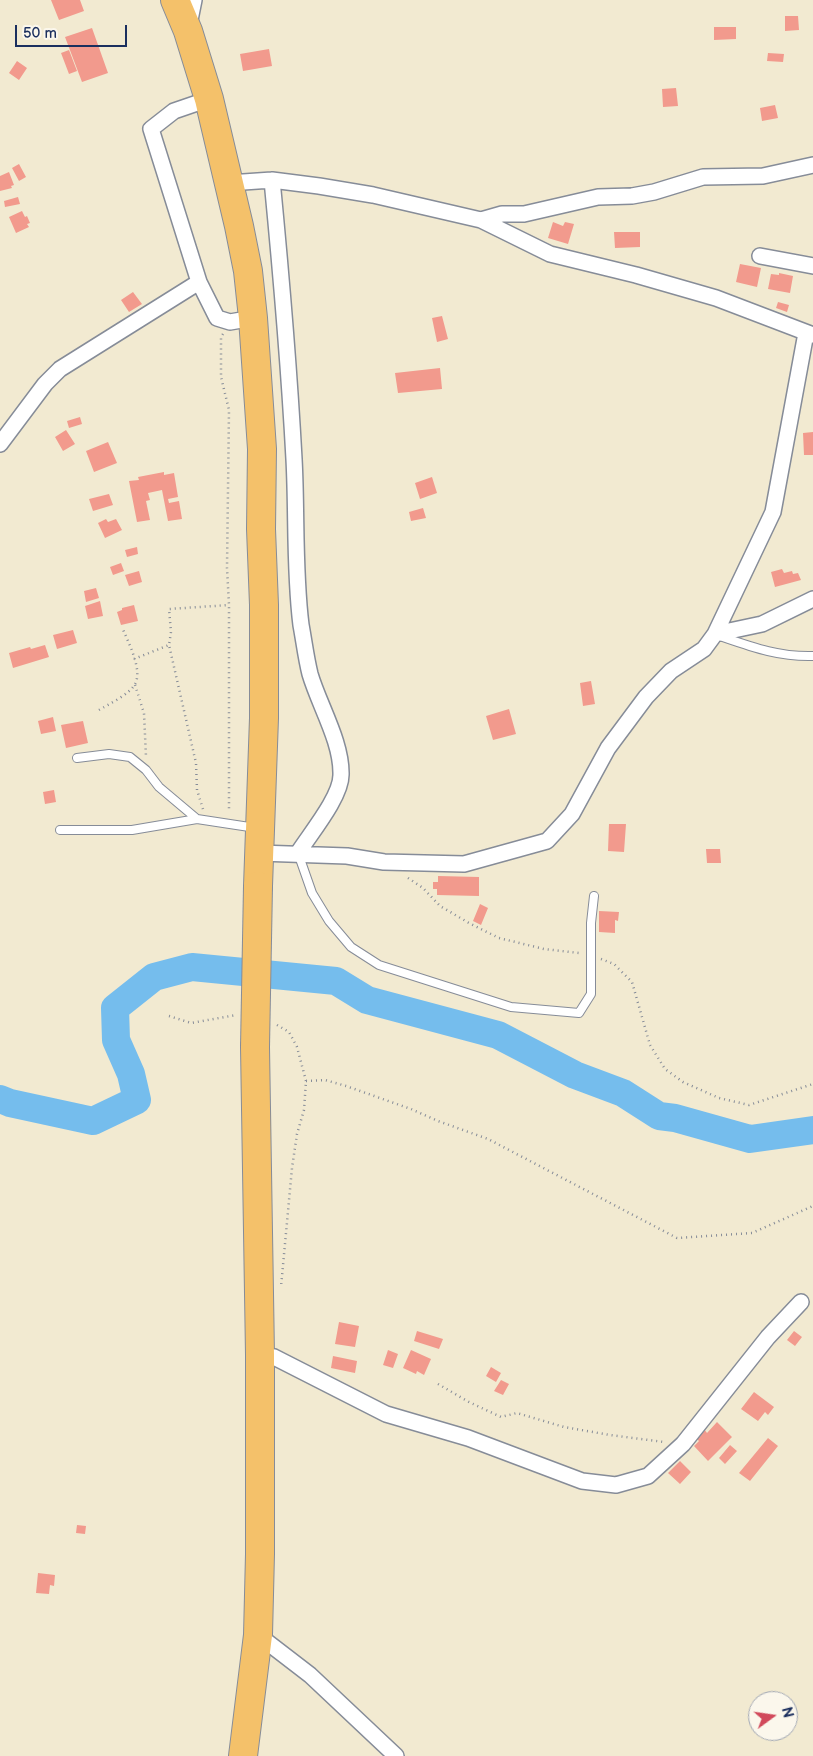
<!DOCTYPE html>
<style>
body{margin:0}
#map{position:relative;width:813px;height:1756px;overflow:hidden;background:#f2ead1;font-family:"Balsamiq Sans",sans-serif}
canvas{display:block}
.north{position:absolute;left:748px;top:1691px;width:50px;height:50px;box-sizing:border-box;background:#fbf7ec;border:1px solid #a1a7b3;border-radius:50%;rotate:76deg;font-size:14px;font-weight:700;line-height:20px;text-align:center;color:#1b2f5e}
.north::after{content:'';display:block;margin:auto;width:18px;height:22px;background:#d1495b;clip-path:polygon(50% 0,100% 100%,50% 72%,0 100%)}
.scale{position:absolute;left:15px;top:25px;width:112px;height:22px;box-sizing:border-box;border:2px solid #1b2f5e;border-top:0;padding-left:6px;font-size:15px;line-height:18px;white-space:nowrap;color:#1b2f5e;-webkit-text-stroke:4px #fbf7ec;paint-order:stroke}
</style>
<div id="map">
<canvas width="813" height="1756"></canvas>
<div class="north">N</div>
<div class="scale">50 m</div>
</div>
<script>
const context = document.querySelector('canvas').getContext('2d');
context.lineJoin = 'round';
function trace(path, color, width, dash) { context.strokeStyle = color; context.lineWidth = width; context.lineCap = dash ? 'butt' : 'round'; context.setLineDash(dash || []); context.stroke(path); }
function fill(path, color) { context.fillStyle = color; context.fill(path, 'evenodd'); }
trace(new Path2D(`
 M0 1099 10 1103 93 1121 137 1100 131 1074 116 1040 115 1008 154 977 192 967 336 981 367 1000 498 1035 575 1075 623 1093 659 1116 675 1118 750 1139 813 1130`), '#75bded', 28);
fill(new Path2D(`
 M51 0H80L84 11 59 20Z
 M785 16H798L799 30 785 31Z
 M714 27H736V39L714 40Z
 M92 28 108 73 82 82 65 37Z
 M269 49 272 66 243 71 240 54Z
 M69 50 77 71 69 74 61 53Z
 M768 53 784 54 783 62 767 61Z
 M17 61 27 68 19 80 9 73Z
 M676 88 678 106 663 107 662 89Z
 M775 105 778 118 762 121 760 108Z
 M19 164 26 177 19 181 12 168Z
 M9 172 14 185 11 186 12 188 0 191V176Z
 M18 197 20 204 5 207 4 201Z
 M22 211 25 217 27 216 30 223 27 224 29 227 16 233 9 217Z
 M553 222 563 226 565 222 574 224 568 244 548 238Z
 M614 232H640V247L615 248Z
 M740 264 761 268 757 287 736 282Z
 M779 273 793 276 790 293 768 289 771 274 779 275Z
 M133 292 142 304 129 312 121 300Z
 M778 302 789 305 787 312 776 308Z
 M442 316 448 339 437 342 432 318Z
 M440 368 442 389 398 393 395 373Z
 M80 417 82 424 69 428 67 421Z
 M66 430 75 444 63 451 55 437Z
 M813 432V455H804L803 433Z
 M108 442 117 463 94 472 86 451Z
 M164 472V475L174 473 178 497 168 499 169 503 179 501 182 519 168 521 162 490 148 493 150 500 146 501 150 520 137 522 129 481 139 480 138 477Z
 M432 477 437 493 420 499 415 483Z
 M109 494 113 505 93 511 89 499Z
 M423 508 426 518 411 521 409 512Z
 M106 519 108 522 116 519 122 530 105 538 98 523Z
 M137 547 138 554 127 557 125 550Z
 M121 563 124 571 113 575 110 567Z
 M782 569 784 573 792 571 793 574 798 573 801 580 775 587 771 572Z
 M139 571 142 582 129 586 125 575Z
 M96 588 99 598 86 602 84 591Z
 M100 601 103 616 88 619 85 606Z
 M134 605 138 621 121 625 117 612 122 610V608Z
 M73 630 77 643 57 649 53 635Z
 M45 645 49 657 13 668 9 653 30 647 31 649Z
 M591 681 595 704 583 706 580 683Z
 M509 709 516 734 493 740 486 716Z
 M53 717 56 731 41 734 38 721Z
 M83 721 88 743 66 748 61 725Z
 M54 790 56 802 45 804 43 792Z
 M609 824H626L624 852 608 851Z
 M706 849H720L721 863H707Z
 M438 876 479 877V896L437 895V889H433V882H438Z
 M480 904 488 908 481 925 473 921Z
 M599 911 619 912 618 921 615 920V933L599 932Z
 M339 1322 359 1326 355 1347 335 1344Z
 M417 1331 443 1339 439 1349 414 1341Z
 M794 1331 802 1337 795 1346 787 1340Z
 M388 1350 398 1354 393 1368 383 1365Z
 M411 1350 431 1359 424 1375 417 1371 416 1374 403 1368Z
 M333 1356 357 1361 355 1373 331 1368Z
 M491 1367 501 1373 496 1382 486 1376Z
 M501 1380 509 1384 503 1395 494 1391Z
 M754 1392 774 1407 768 1415 765 1412 758 1421 741 1409Z
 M717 1422 732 1437 708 1461 694 1446 699 1441 696 1438 704 1429 707 1433Z
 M768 1438 778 1446 750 1481 739 1473Z
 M730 1445 737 1451 725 1464 719 1458Z
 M680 1461 691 1472 680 1484 668 1473Z
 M77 1525 86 1526 85 1534 76 1533Z
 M38 1573 55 1575 54 1586 50 1585 49 1594 36 1593Z`), '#f29a8d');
const lane = new Path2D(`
 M720 636C752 647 779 657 813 656
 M77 758 109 754 130 757 146 770 159 787 197 819
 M60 830H132L197 819 256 828
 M298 853 312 893 329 921 351 947 379 965 511 1007 579 1013 591 994V923L594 896`);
const street = new Path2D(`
 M189 25 194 0
 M209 99 174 111 151 129 199 282 217 318 230 322 253 318
 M272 180C281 273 289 366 294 459 297 514 294 570 301 625 304 641 306 658 310 674 319 705 342 742 341 775 341 797 310 834 298 853
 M229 183 272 180 319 186 373 195 481 220 550 254 636 275 716 298 813 335
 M481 220 502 214H524L598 197 632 196 654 192 703 177 763 176 813 165
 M760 256 813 266
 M0 444 45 384 60 369 199 282
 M715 634 762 624 813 599
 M259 853 347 856 384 862 464 864 547 841 572 814 608 748 646 697 671 671 704 649 715 634 773 512 806 333
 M260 1355 274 1357 386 1414 468 1438 582 1481 616 1485 648 1476 683 1444 768 1337 801 1302
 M258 1635 310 1675 396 1756`);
const highway = new Path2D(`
 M175 0 188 31 209 99 239 226 248 271 253 318 262 449 261 529 264 605V718L258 886
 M243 1756 258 1635 260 1554V1355L255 1047`);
trace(lane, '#868c98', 10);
trace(street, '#868c98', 18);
trace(highway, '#868c98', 30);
trace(new Path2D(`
 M223 334 221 337V377L229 410 227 568 229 605V812
 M134 659 169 645
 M135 685 144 713 146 757
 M99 710C109 704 130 694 135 684 143 670 128 642 122 627
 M203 809 197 790 196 763 169 645 171 632 169 609 229 605
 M408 878 423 888 440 906 469 923 499 938 544 949 579 953
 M601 959 614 964 632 982 650 1045 665 1069 683 1082 719 1098 749 1105 813 1084
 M169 1016 191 1023 236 1015
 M277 1025 289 1032 297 1047 306 1081 304 1110 297 1134 292 1168 281 1287
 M306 1081 325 1080 346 1086 411 1109 438 1121 488 1139 677 1238 752 1233 813 1206
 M438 1384 469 1402 501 1417 517 1413 564 1427 610 1435 664 1442`), '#868c98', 2.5, [1, 4]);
trace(lane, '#fff', 8);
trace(street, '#fff', 15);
trace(highway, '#f4c16a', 28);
const highwayBridge = new Path2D(`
 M255 1047 258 886`);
trace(highwayBridge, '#868c98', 30, []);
trace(highwayBridge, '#f4c16a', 28);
</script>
